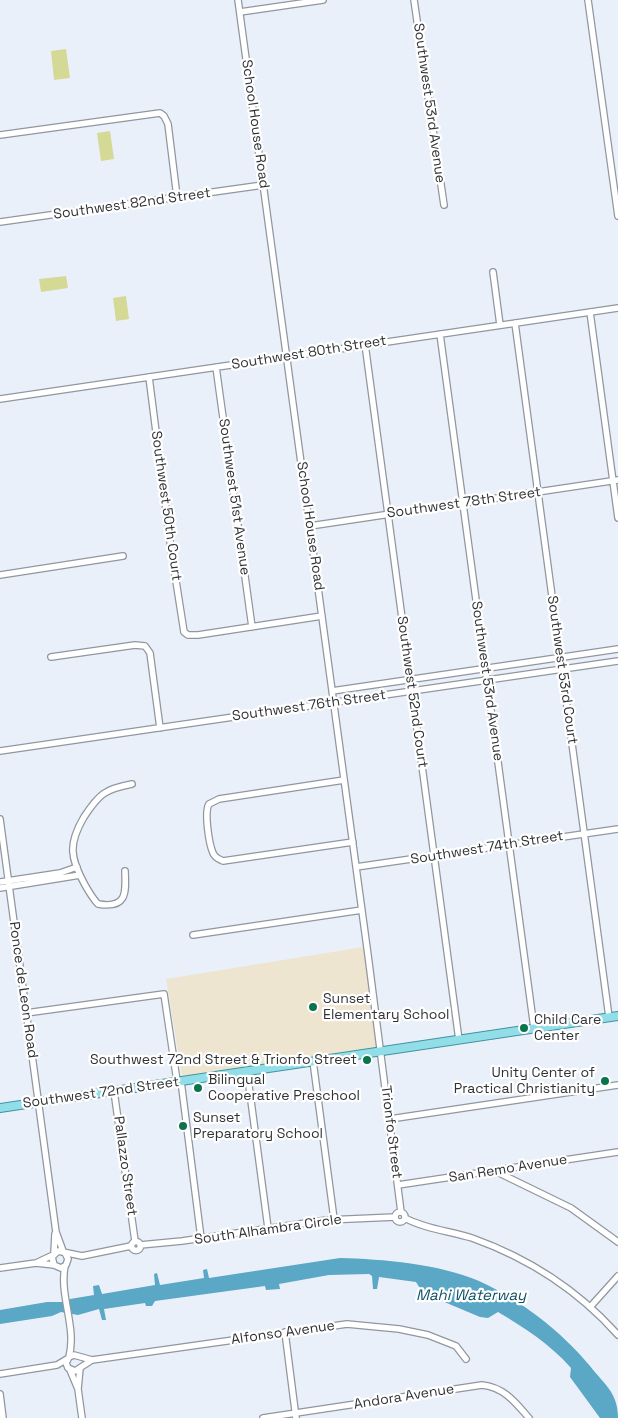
<!DOCTYPE html>
<style>
body{margin:0}
canvas{display:block;background:#eaf0f9}
</style>
<canvas width="618" height="1418"></canvas>
<script>
const context = document.querySelector('canvas').getContext('2d');
context.lineJoin = 'round';
function fill(path, color) { context.fillStyle = color; context.fill(path, 'evenodd'); }
function trace(path, color, width, dash) { context.strokeStyle = color; context.lineWidth = width; context.lineCap = dash ? 'butt' : 'round'; context.setLineDash(dash || []); context.stroke(path); }
function drawText(font, color, halo, rows, align = 'center') {
  context.font = font + ' "Space Grotesk",sans-serif'; context.lineWidth = 4.5; context.setLineDash([]); context.textBaseline = 'middle'; context.strokeStyle = halo; context.fillStyle = color; for (const [text, x, y, turn = 0] of rows) {
    context.save(); context.translate(x, y); context.rotate((+turn || 0) * Math.PI / 180); context.textAlign = isNaN(turn) ? turn : align; if (halo) context.strokeText(text, 0, 0); context.fillText(text, 0, 0); context.restore();
  }
}
fill(new Path2D(`
 M363 947 377 1047 182 1076 166 979Z`), '#eee5d0');
fill(new Path2D(`
 M66 49 70 78 54 80 51 51Z
 M110 131 114 159 101 161 97 133Z
 M66 276 68 288 41 292 39 279Z
 M126 296 129 319 116 321 113 298Z`), '#d5d996');
fill(new Path2D(`
 M340 1258C382 1259 440 1264 479 1281 521 1300 561 1331 590 1366 605 1385 618 1393 618 1418H600L570 1377 571 1368C550 1344 525 1328 498 1312L488 1318 480 1317 423 1293 416 1282 379 1277 377 1289H373L372 1276 369 1274 329 1275 279 1284 280 1289 266 1290 265 1286 155 1301 152 1306H146L145 1303 104 1309 106 1320H102L99 1309 78 1315 61 1312 52 1316 0 1324V1310L47 1302H68L70 1299 94 1295 93 1286 99 1285 102 1294 155 1285 154 1274 157 1273 160 1285 204 1278 203 1270 207 1269 209 1278Z`), '#5aa7c6');
const minor = new Path2D(`
 M238 0 368 955 401 1212
 M414 0 444 205
 M588 0 618 216
 M240 12 323 0
 M0 135 160 113 164 116 168 124 177 197
 M0 222 263 185
 M493 272 500 325
 M590 312 618 518
 M515 323 609 1017
 M440 334 534 1028
 M365 344 459 1040
 M216 367 252 627
 M149 377 171 549 184 632 188 635H198L322 616
 M0 399 618 308
 M310 526 618 480
 M0 575 123 556
 M51 657 135 645 145 646 150 653 160 728
 M332 691 618 649
 M0 751 618 661
 M344 780 219 799 209 804C204 812 209 844 213 853 215 858 219 859 223 861L353 842
 M0 819 56 1232 63 1251
 M356 867 618 829
 M125 871C126 893 127 909 98 904 93 899 89 892 85 885 70 858 68 844 84 817 99 794 105 789 132 784
 M0 882 60 873 77 867
 M0 888 80 875
 M193 935 362 910
 M26 1013 164 994 177 1081
 M313 1061 334 1219
 M247 1071 268 1228
 M181 1081 201 1238
 M114 1091 135 1241
 M390 1119 618 1085
 M495 1171 571 1208 618 1242
 M398 1185 618 1152
 M395 1217a5 5 0 1 1 10 0a5 5 0 1 1-10 0Z
 M405 1218C425 1229 450 1231 472 1238 528 1258 578 1290 618 1335
 M131.5 1246a4.5 4.5 0 1 1 9 0a4.5 4.5 0 1 1-9 0Z
 M140 1245 182 1241 327 1220 395 1217
 M54 1253 55 1234
 M65 1253 68 1259 66 1265 61 1268 54 1265 52 1257 58 1251 82 1256 131 1246
 M36 1263 53 1255
 M65 1266C59 1296 77 1327 69 1357
 M0 1268 36 1263 54 1265
 M591 1306 618 1276
 M285 1332 296 1418
 M92 1360 75 1371 68 1368 66 1363 69 1357 74 1355 92 1360 347 1324 399 1329 428 1335 456 1346 466 1359
 M80 1368 78 1389 82 1418
 M70 1370 78 1389
 M0 1374 57 1365 67 1359
 M0 1394 3 1418
 M263 1418 482 1385C504 1387 516 1403 529 1418`);
const major = new Path2D(`
 M0 1108 618 1016`);
trace(minor, '#91979f', 8);
trace(major, '#40939f', 10);
trace(minor, '#fff', 5.5);
trace(major, '#91dde8', 8);
for (const [x, y, r, color] of [
 [313,1007,5,"#0a744c"],
 [524,1028,5,"#0a744c"],
 [367,1060,5,"#0a744c"],
 [605,1081,5,"#0a744c"],
 [198,1088,5,"#0a744c"],
 [183,1126,5,"#0a744c"]
]) { const dot = new Path2D(); dot.arc(x, y, r, 0, 2 * Math.PI); context.fillStyle = color; context.fill(dot); trace(dot, '#fff', 2); }
drawText('14px', '#303336', '#fff', [
 ["Southwest 53rd Avenue",429,103,82],
 ["School House Road",255,124,82],
 ["Southwest 82nd Street",132,204,-8],
 ["Southwest 80th Street",309,353,-9],
 ["Southwest 51st Avenue",234,497,82],
 ["Southwest 78th Street",464,503,-8],
 ["Southwest 50th Court",166,506,82],
 ["School House Road",310,526,82],
 ["Southwest 53rd Court",562,670,82],
 ["Southwest 53rd Avenue",487,681,82],
 ["Southwest 52nd Court",412,692,82],
 ["Southwest 76th Street",309,706,-8],
 ["Southwest 74th Street",487,848,-9],
 ["Ponce de Leon Road",23,990,82],
 ["Southwest 72nd Street",101,1093,-8],
 ["Trionfo Street",391,1132,83],
 ["Pallazzo Street",125,1166,82],
 ["San Remo Avenue",508,1169,-9],
 ["South Alhambra Circle",268,1230,-8],
 ["Alfonso Avenue",283,1333,-8],
 ["Andora Avenue",404,1397,-9]
]);
drawText('14px', '#303336', '#fff', [
 ["Sunset",323,999],
 ["Elementary School",323,1015],
 ["Child Care",534,1020],
 ["Center",534,1036],
 ["Southwest 72nd Street & Trionfo Street",357,1060,"right"],
 ["Unity Center of",595,1073,"right"],
 ["Practical Christianity",595,1089,"right"],
 ["Bilingual",208,1080],
 ["Cooperative Preschool",208,1096],
 ["Sunset",193,1118],
 ["Preparatory School",193,1134]
], 'left');
drawText('italic 15px', '#105166', '#fff', [
 ["Mahi Waterway",471,1296]
]);
</script>
